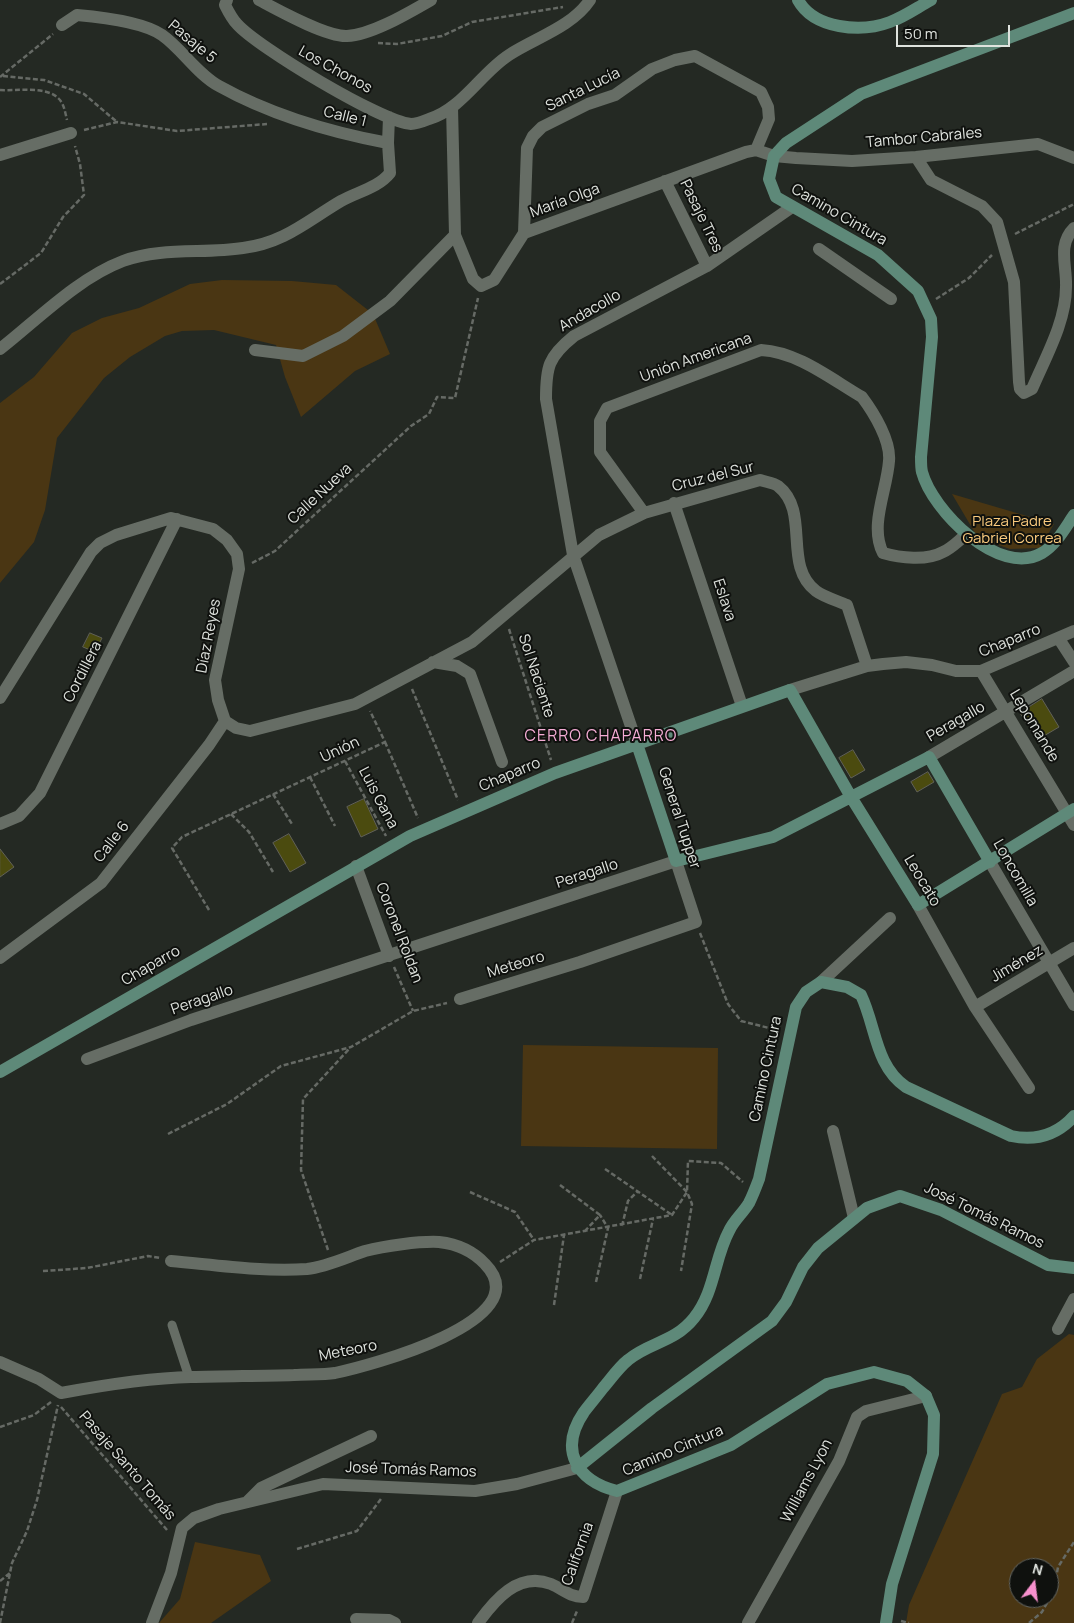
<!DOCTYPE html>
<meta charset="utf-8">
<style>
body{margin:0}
#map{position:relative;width:1074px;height:1623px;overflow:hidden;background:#242923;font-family:Manrope,sans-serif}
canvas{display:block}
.north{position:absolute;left:1009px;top:1558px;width:50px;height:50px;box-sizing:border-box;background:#0f110e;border:1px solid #626561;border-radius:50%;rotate:15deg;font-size:14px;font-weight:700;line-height:20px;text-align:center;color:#dfe3de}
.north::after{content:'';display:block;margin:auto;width:18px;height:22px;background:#f790cd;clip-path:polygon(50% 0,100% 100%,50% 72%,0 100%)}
.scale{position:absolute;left:896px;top:25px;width:114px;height:22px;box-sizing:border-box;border:2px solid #dfe3de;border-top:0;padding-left:6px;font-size:15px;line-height:18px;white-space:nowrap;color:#dfe3de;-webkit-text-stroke:4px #0f110e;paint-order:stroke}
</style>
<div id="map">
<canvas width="1074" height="1623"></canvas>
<div class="north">N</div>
<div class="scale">50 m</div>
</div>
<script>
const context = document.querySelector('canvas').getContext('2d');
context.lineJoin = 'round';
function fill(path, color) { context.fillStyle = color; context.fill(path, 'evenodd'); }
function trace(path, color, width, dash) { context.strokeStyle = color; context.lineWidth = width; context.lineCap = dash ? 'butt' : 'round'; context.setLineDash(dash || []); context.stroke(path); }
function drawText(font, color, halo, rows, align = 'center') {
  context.font = font + ' Manrope,sans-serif'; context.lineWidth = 4; context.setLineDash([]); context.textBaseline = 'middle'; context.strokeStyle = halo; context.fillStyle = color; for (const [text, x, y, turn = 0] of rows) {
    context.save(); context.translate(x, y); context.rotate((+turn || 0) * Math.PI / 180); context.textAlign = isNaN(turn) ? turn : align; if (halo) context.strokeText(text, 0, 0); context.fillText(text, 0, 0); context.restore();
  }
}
fill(new Path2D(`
 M222 280 292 281 336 285 373 314 390 354 355 371 301 417 285 377 276 345 214 330 182 331 165 336 130 357 104 378 57 438 45 510 34 542 0 583V403L34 377 72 333 102 318 139 308 190 284Z
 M952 494 1054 524 1040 548 1010 549 978 538Z
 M523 1045 718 1048 717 1149 521 1146Z
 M1069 1334 1074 1335V1623H906L909 1605 1002 1394 1022 1387 1037 1359ZM1019 1568H1049V1598H1019Z
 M195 1542 260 1555 271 1581 211 1623H159L180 1599Z`), '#4a3613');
const building = new Path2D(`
 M90 633 102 638 95 652 83 647Z
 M1042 699 1059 727 1037 740 1020 713Z
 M853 750 865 770 851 778 839 758Z
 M928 772 934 782 917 792 911 782Z
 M364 799 378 829 361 837 347 807Z
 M289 834 306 863 290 872 273 843Z
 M0 849 14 867 0 877Z`);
fill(building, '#4b4b0f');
trace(building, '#616158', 1);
trace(new Path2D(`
 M378 43 397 44 442 36 472 22 563 7
 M3 76 44 80 84 94 117 122
 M0 77 53 34
 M0 90C16 91 46 86 58 98 64 103 65 112 67 120
 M84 130 117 122 177 131 267 124
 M1015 234 1074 204
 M0 284 41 253 63 217 84 195 80 164 75 146
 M936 299 969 278 992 255
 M252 563 275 551 411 426 429 414 437 397 455 398 478 298
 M509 629 551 760
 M412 689 458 800
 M385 742 418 818
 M345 761 386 836
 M310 777 335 826
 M273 794 292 824
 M231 814 249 832 273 872
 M209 910 172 848 182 837 385 742 370 711
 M700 933 728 1004 741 1021 777 1030
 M394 967 413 1011
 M168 1134 227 1104 281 1066 351 1047 413 1011 447 1003
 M652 1156 687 1192 692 1204 681 1271
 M605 1169 672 1215
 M560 1185 600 1215 584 1232
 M470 1192 515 1212 534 1240
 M622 1226 628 1201 637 1192
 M328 1250 301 1170 303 1099 350 1048
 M500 1262 534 1240 672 1215 687 1192 688 1161 721 1163 743 1182
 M43 1271 87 1268 148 1256 160 1258
 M640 1279 653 1219
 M596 1282 608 1228 600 1215
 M554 1305 564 1235
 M61 1407 167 1530
 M0 1427 34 1415 51 1402
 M297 1549 357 1531 381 1499
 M0 1581 10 1573
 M901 1621 909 1623
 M0 1623 12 1563 27 1531 37 1500 58 1405
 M572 1623 577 1611
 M1029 1623 1042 1612 1054 1590 1058 1567 1074 1542`), '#666a65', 2.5, [5, 2.5]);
trace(new Path2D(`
 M172 1325 189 1377`), '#666d65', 9);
trace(new Path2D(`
 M227 0 225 5C228 11 232 19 237 24 257 47 382 122 411 124 416 124 424 121 429 119 462 109 481 73 509 55 535 38 572 27 590 0
 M259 0C278 10 326 37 347 36 372 35 410 12 431 0
 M62 25 77 15C100 17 143 22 162 35 182 49 197 74 219 86 271 115 329 132 388 143
 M452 107 455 235 473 279 481 286 494 280 524 233 746 152 756 150 774 156 796 158 852 161 916 157 1038 144 1074 158
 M0 155 71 133
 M916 157 931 180 982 206 997 222 1014 282 1019 382 1020 389 1024 393 1032 389C1045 358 1066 322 1066 287 1067 266 1057 245 1074 228
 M665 181 707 266
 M524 233 527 148 533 136 542 127 588 104 615 95 652 69 675 60 695 56 761 92 768 107 769 119 756 150
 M819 249 891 299
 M0 349C37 320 78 278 123 261 162 247 203 254 243 248 284 243 307 221 341 201 357 192 378 188 390 173L388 143 389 117
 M255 350 303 356 343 336 390 301 455 235
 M674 503 742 706
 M644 513 600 452V421L607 408 761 350C798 352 831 379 862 397 874 413 891 441 889 461 887 490 869 526 883 553 900 558 927 561 943 552 952 548 959 540 966 535
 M1059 639 1074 662
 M433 662 457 666 470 674 502 762
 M981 671 1074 825
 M790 690 867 666 883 664 906 662 932 665 956 671H981L1074 631
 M0 698 91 552 100 543 116 535 171 518 213 529 227 540 237 554 239 569 215 680 218 700 225 721 236 728 250 731 355 704 472 642 599 535 644 513 760 480C766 482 774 483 778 486 811 512 782 565 816 591 824 597 838 601 847 605L867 666
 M637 744 573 555 546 399C546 367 548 357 574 336L707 266 792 207
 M929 757 1074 671
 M0 824 19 816 40 793 177 519
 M990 862 1074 1005
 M356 866 389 956
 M918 905 975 1007 1029 1088
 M0 958 101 883 209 745 225 721
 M821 982 890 918
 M975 1007 1074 948
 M87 1059 191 1020 676 861 696 922 580 962 460 999
 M833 1131 854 1218
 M1058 1329 1074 1299
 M0 1362 39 1379 61 1393C104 1385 147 1378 191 1377 225 1376 260 1376 294 1375 307 1374 322 1375 335 1373 368 1366 541 1321 485 1264 473 1251 457 1244 439 1242 420 1241 384 1246 365 1251 347 1257 326 1267 307 1269 262 1272 216 1265 171 1261
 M247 1502 261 1488 371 1436
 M356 1619 389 1620 395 1623
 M152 1623 171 1573 182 1528 194 1518 219 1509 323 1484 475 1491 517 1484 577 1468
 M478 1623C494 1601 518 1571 551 1584 563 1589 569 1597 583 1597L617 1491
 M748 1623 839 1461 857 1417 866 1411 926 1396`), '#666d65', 12);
trace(new Path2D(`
 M798 0C814 29 861 33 890 22 904 17 918 7 931 0
 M1074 13 861 94 786 143 774 156 769 179 776 197 878 255 918 291 931 319 932 337 921 457C921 462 921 468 922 472 932 510 999 578 1042 553 1056 545 1065 528 1074 515
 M637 744 676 861 773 837 929 757 990 862
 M0 1072 410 836 555 773 790 690 851 797 918 905 1074 809
 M577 1468 652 1408 772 1321 786 1302 803 1267 818 1248 867 1208 900 1196 941 1210 1048 1265 1074 1268
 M886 1623 892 1584 933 1454 934 1415 926 1396 907 1381 874 1372 827 1384 731 1445 617 1491C577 1481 558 1450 584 1412 590 1404 597 1396 603 1388 611 1379 618 1368 628 1360 649 1342 674 1343 694 1318 715 1292 714 1259 729 1231 734 1220 743 1213 749 1203 753 1195 756 1187 759 1179L796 1007 806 992 821 982 847 987 861 995C876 1026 875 1066 906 1087L1011 1136C1035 1141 1057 1135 1074 1116`), '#5e8979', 12);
drawText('15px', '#dfe3de', '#0f110e', [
 ["Pasaje 5",192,42,40],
 ["Los Chonos",335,70,29],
 ["Santa Lucía",583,90,-26],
 ["Calle 1",345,117,14],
 ["Tambor Cabrales",924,138,-5],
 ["María Olga",565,201,-20],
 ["Camino Cintura",839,215,30],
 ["Pasaje Tres",701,216,64],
 ["Andacollo",590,311,-30],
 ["Unión Americana",696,358,-20],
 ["Cruz del Sur",713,477,-14],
 ["Calle Nueva",320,494,-43],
 ["Eslava",724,600,72],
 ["Díaz Reyes",209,636,-79],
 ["Chaparro",1010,641,-22],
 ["Cordillera",83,672,-63],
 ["Sol Naciente",536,676,72],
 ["Peragallo",956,722,-30],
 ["Lepomande",1034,726,59],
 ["Unión",340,750,-25],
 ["Chaparro",510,775,-23],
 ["Luis Gana",378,798,62],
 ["General Tupper",679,818,72],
 ["Calle 6",112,842,-52],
 ["Loncomilla",1015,873,60],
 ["Peragallo",587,874,-18],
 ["Leocato",922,881,59],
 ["Coronel Roldan",399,933,69],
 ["Jiménez",1017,964,-31],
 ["Meteoro",516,965,-17],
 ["Chaparro",151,966,-30],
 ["Peragallo",202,1000,-19],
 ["Camino Cintura",766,1069,-78],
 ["José Tomás Ramos",984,1216,26],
 ["Meteoro",348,1351,-11],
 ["Camino Cintura",673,1451,-23],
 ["Pasaje Santo Tomás",127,1466,49],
 ["José Tomás Ramos",411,1470,2],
 ["Williams Lyon",807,1481,-62],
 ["California",578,1554,-70]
]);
drawText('15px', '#fbcb7e', '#0f110e', [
 ["Plaza Padre",1012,522],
 ["Gabriel Correa",1012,539]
]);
context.letterSpacing = '1px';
drawText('16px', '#f6add6', '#0f110e', [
 ["CERRO CHAPARRO",601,737]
]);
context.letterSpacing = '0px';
</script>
